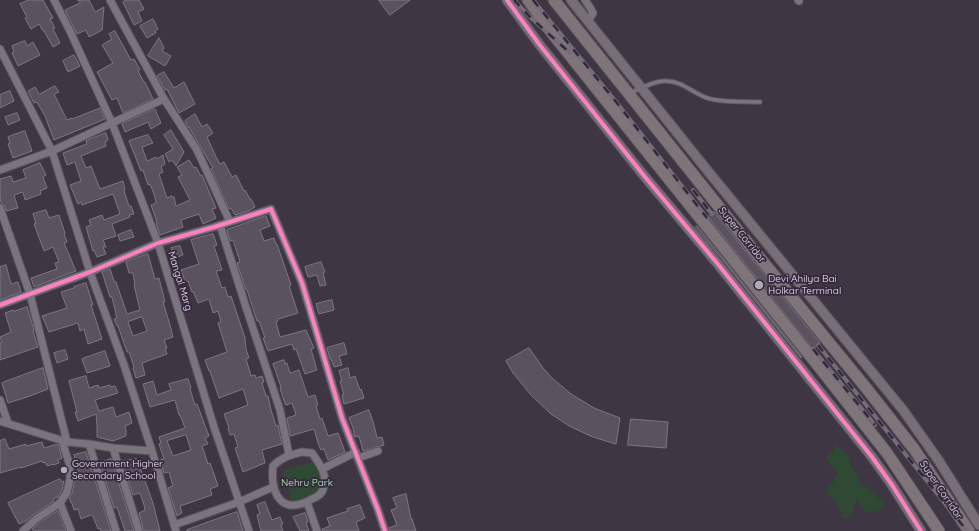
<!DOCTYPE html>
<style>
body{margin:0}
canvas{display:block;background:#3e3642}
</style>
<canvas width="979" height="531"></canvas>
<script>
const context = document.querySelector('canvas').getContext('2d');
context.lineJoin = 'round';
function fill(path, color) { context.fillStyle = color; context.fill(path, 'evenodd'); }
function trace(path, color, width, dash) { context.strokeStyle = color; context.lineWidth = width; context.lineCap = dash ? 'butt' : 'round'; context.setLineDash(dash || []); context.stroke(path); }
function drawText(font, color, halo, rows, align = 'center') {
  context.font = font + ' Quicksand,sans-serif'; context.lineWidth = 3.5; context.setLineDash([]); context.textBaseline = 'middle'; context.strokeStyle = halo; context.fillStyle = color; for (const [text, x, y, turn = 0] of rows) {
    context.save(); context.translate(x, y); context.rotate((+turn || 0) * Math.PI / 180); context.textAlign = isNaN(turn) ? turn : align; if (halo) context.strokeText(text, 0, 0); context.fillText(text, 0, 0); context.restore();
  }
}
fill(new Path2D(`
 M836 445 849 456 851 467 857 476 860 484 869 488 876 496 883 502 884 508C877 512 868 515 862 508 860 506 859 501 857 499L854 504 853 512 848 518H842L840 511 828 494 826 485 833 483 835 477 838 473 831 466 826 457 831 454Z
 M313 462 321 465 328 491 326 494 298 506 293 504 283 473 286 470Z`), '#304934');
const building = new Path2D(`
 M29 0H43L53 18 50 19 55 28 53 29 60 43 53 47 44 31H43L39 24 31 29 25 18 27 17 20 4Z
 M78 0H89L95 12 104 7 102 30 89 37 86 30 77 34 65 10 80 3Z
 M127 0H139L144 9 138 12 142 21 134 25 123 2Z
 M379 0H410L390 15Z
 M153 19 158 29 155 31 156 33 147 38 140 26Z
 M115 31 131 60 134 59 140 70 138 71 144 82H145L153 99 123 113 117 98 112 100 97 72 113 63 102 45 112 39 109 34Z
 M159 38 164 48 162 51 171 56 165 66 148 56Z
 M25 41 27 46 33 42 40 55 18 66 12 53 14 52 12 46Z
 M74 55 80 66 68 72 63 61Z
 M164 72 174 88 184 82 195 104 179 113 167 89 165 90 157 76Z
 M55 86 59 92 54 94 67 120 72 118V119L100 108 105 119 54 140 45 116 37 102 34 103 28 91 35 87 39 94Z
 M10 91 14 101 0 108V95Z
 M155 109 161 123 151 129 148 122 125 132 122 124Z
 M17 113 20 120 8 125 5 117Z
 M195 114 202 127 207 124 213 133 207 137 216 157 220 164 224 162 232 177 236 175 244 191 245 190 250 199H251L255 207 248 211 235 215 231 208 229 209 211 169 213 168 189 127 188 128 185 121Z
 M171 130 184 152 176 166 172 160 169 162 165 154 173 149 164 135Z
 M25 131 32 151 13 158 8 144 10 143 8 137Z
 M106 133 108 140 105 142 106 146 81 156 86 168 91 166 100 189 123 181 125 190 124 191 129 206H131L134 214 129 215 130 217 112 224 116 236 103 240 106 247H103L106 254 97 257 94 250 93 251 86 227 91 225 89 220 102 215 104 220 120 214 113 194 82 205 81 202 78 204 70 185 81 181 75 162 67 165 63 153 87 144 86 141Z
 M148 135 153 143 142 147 147 161 156 157 157 159 163 155 165 164 161 167 163 172 159 174 167 198 172 196V197H174L176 206 190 200 178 177 182 175 177 167 189 160 194 168 196 167 201 176 202 175 216 208 212 209 216 218 203 224 199 214 181 220 183 227 160 235 156 223 157 222 151 205 156 203 155 197 150 184 148 185 143 170 141 171 129 141Z
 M40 163 46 175 43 177 47 188 40 191 41 194 25 200 23 192 14 195 18 208 6 211 5 206 1 203 0 197V179L11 176 13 182 26 178 23 170Z
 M46 210 49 218 59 215 65 233 64 234 67 242 64 243 76 271 34 287 31 278 57 269 55 263 59 262 53 247 44 251 34 224 36 223 33 214Z
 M714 212 820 343 813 349 708 217Z
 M266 216 270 226 260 230 264 241 274 238 276 244H277L291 285 289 286 298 313 278 319V321L276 322 280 337 306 330 314 348 311 349 317 370 305 374 296 349 294 350 292 344 268 351 263 338H265L259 321H257L247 290H246L237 263 240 262 233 240 230 241 227 230Z
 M697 226 802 357 801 358 722 259 695 228Z
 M131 230 134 237 120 241 118 235Z
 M213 234 217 245 214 246 222 270 216 271 222 288 225 287 228 297 231 296 245 338 246 349 249 358 246 359 251 376 255 375 256 378 262 376 264 382 262 383 266 396H268L271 410 276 426 278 425 282 444 262 450 265 463 243 472 235 448 238 447 234 434 230 435 228 428H229L224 414 248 405 243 389 219 398 210 371H209L205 360 227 352 218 323 221 322 218 311 213 313 209 299 198 303 193 291 192 292 188 281 185 282 181 270 199 264 191 240Z
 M180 246 183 255 175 258 171 248Z
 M148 254 155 279 159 278 165 302H163L170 325 173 337 164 340 167 348 165 349 167 354 142 363 145 375 136 378 133 368 134 367 129 352H127L118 326H117L114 319 117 318 112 297H110L102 272 110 269 114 281 116 282 127 314 140 310 134 285H135L133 273H129L126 262ZM142 317 147 331 133 336 128 322Z
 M321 262 325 272 323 273 326 285 320 286 317 275 308 277 305 267Z
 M6 265 11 284 18 282 21 292 0 300V267Z
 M86 283 93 305H91L102 339 88 344 84 329 80 331 78 323 49 332 42 316 67 308 61 292 74 288V287Z
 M332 300 334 310 319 314 316 304Z
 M27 307 34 330V331H33L38 347 0 360V343L2 342 0 337 11 332 5 313 13 310 14 311Z
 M344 343 347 354 339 356 342 365 334 367 331 359H330L327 348Z
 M529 348 543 368 552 378 571 394 594 408 620 418 616 444 593 437 571 427 551 414 531 395 513 373 506 361Z
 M65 350 68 359 57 363 54 353Z
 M105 351 110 366 87 373 82 359Z
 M284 360 285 364 287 363 290 373 299 370 308 397 315 395 318 405 316 406 320 419 322 418 328 436 338 433 345 452 328 460 324 449 321 450 318 443 314 429 290 436 287 418 296 415 292 403 286 405 285 404 280 388 281 387 273 364Z
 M43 368 48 389 30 396 8 403 2 383Z
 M348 368 350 378 355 376 360 390 361 389 364 398 344 404 342 395H344L340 381H342L339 371Z
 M86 376 89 388 98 385 99 388 110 385 111 387 115 386 118 393 95 400 99 411 113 407 116 417 129 412 132 423 125 426 126 431V436L113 441 97 437V425L96 414 78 421 75 412H77L69 381Z
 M188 379 191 388 190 389 195 405 197 404 209 436 205 438 208 444 202 446 208 464 210 463 214 474 218 486 210 489 212 495 180 506 182 513 177 516 168 488 173 486 169 472 164 473 160 460 164 459 159 444 161 443 159 437 185 428 180 415H179L175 400 150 407 143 384 153 381 157 395 171 390 169 384ZM186 435 191 450 173 456 167 441Z
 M369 410 374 425 377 438 382 437 384 445 363 451 359 436 355 437 353 428 349 418Z
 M631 419 668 422 666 448 628 445Z
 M5 439 9 449 26 444V446L42 442 44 448 58 444 62 458 58 460 59 463 53 465V464L47 466 45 462 43 463 42 461 21 468V467L0 473V441Z
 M86 452 111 531H101L100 528 98 529 93 516 91 515 81 519 78 509 74 510 72 503H71L69 498 72 493 75 477 79 476 78 475 79 474 74 455Z
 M111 459 134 531H125L117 507 114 508 100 463Z
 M137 459 153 503 160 531H144L139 513 145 510 144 505 140 493 133 495 122 461Z
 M60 479 62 482 64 481 62 490 58 497 53 499 54 501 33 515 26 521 19 524 8 503Z
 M406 494 411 519H412L416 531H390L389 528 397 525 391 510 397 508 393 498Z
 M265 502 272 520 280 517 283 524 281 525 283 531H261L257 515 260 514 257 505Z
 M360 505 365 518 356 522 359 531H322V529L330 526 327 518 348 511 347 509Z
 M58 511 66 531H34L32 529 39 523Z
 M237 512 243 531H187V530Z
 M305 513 308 522 306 523 309 531H300L293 517Z`);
fill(building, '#5b5260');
trace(building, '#7d7681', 1);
const lane = new Path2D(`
 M630 93C647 86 661 76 680 84 689 88 698 95 707 98 722 103 744 101 760 102`);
const street = new Path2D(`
 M54 0 70 31 112 123 158 243 214 427 249 531
 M110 0 164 99 197 150 230 222
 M585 0 591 9 593 13 588 21
 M798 0 799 1
 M0 49 52 151 90 272 124 365 152 451 176 531
 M0 170 52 151 112 123 164 99
 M0 208 30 294 67 442
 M220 225 245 304 280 410 289 455
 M0 305 90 272 158 243 214 227 271 209 302 283 342 418 378 510 385 531
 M0 400 8 423
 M0 421 67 442 89 444 113 448 152 451
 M89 444 116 531
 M113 448 139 531
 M302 452 312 453C319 463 329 476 323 489 322 494 317 497 312 499 282 516 270 495 273 466 282 457 290 455 302 452Z
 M358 458 378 451
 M322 469 356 452
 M307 502 317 531
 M60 503 71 531
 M174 525 239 502 273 487
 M23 531 36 519 60 503 67 492 70 479V466L62 441`);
const secondary = new Path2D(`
 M507 0 539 44 645 177 717 263 872 457 892 485 921 531
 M571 0 707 170 903 410 939 461 979 525`);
const primary = new Path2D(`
 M528 0 552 33 816 363 887 453 939 531
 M554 0 755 252 867 389 914 449 969 531`);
trace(lane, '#5a535e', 5.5);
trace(street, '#5a535e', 9);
trace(secondary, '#5a535e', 11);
trace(primary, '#5a535e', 13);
trace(lane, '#7a747e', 3.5);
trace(street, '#7a747e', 7);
trace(secondary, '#786e77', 9);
trace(primary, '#7f747a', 11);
const rail = new Path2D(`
 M514 0 530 17 570 53
 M533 0 617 103 707 218
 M693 190 712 214
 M818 345 967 531
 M813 349 875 425`);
trace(rail, '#746d78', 4);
trace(rail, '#35273c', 2.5, [8]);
trace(new Path2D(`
 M507 0 539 44 645 177 717 263 872 457 892 485 921 531
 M0 305 90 272 158 243 214 227 271 209 302 283 342 418 378 510 385 531`), '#ff80c0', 4);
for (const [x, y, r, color] of [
 [759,285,5,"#b2a9b6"],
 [64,470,4,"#b2a9b6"]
]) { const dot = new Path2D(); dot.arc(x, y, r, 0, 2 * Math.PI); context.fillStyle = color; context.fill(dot); trace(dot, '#35273c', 1.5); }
drawText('10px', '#f0e7f5', '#35273c', [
 ["Super Corridor",742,235,51],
 ["Mangal Marg",180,281,73],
 ["Super Corridor",941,490,56]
]);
drawText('10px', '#f0e7f5', '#35273c', [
 ["Devi Ahilya Bai",768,279],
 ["Holkar Terminal",768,291],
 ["Government Higher",72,464],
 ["Secondary School",72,476]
], 'left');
drawText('10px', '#b1f9bb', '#35273c', [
 ["Nehru Park",307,483]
]);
</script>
